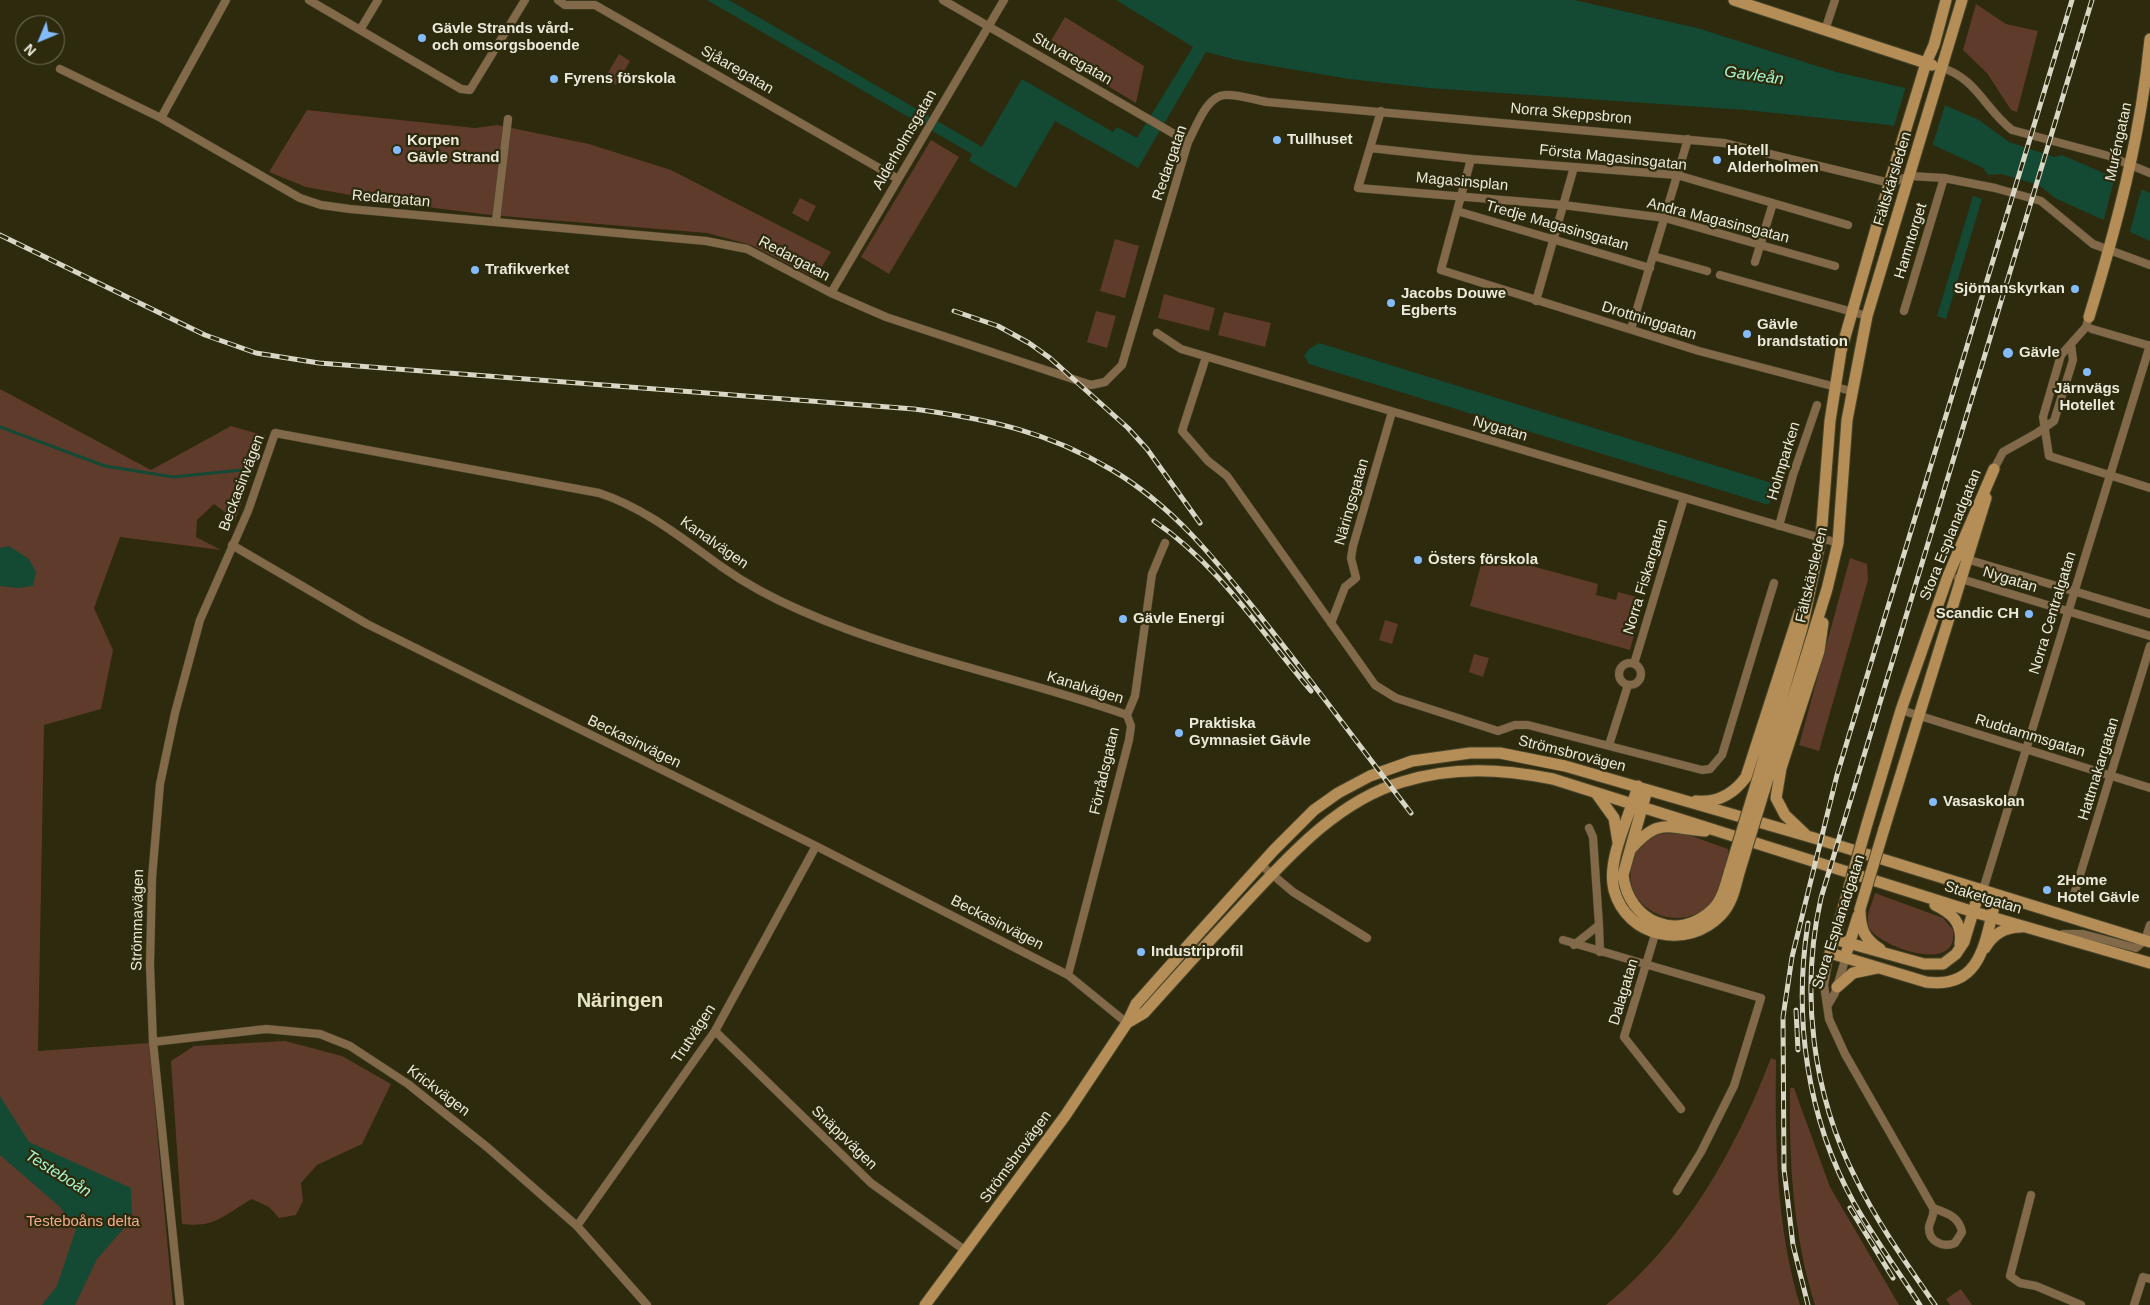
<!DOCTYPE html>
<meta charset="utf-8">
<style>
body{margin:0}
#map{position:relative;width:2150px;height:1305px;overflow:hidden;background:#2d2a0e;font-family:Helvetica,sans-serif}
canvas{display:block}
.north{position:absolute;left:15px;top:15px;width:50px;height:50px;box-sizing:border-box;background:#2d2a0e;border:1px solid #797760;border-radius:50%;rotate:225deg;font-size:14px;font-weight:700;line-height:20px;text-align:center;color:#ebeada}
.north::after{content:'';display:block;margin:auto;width:18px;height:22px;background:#84bcfb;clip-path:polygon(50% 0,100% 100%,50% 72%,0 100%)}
</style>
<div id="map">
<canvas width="2150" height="1305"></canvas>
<div class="north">N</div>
</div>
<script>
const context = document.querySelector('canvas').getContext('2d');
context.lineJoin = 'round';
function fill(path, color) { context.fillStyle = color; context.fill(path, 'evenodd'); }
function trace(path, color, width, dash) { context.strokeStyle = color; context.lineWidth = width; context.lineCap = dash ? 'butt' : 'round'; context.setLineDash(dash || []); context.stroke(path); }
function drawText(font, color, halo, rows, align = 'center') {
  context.font = font + ' Helvetica,sans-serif'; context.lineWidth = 4.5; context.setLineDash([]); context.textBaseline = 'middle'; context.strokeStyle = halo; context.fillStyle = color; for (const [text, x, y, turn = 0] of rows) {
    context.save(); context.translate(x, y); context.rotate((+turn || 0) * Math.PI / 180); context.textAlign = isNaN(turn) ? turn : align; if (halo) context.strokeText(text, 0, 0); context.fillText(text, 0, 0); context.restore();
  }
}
fill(new Path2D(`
 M1976 4 2006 24 2038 31 2017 112 2011 110 1987 73 1963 50Z
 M1065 17 1144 66 1136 103 1046 49Z
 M619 54 630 61 616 85 605 78Z
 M307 110 475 128 497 125 589 144 671 170 831 252 815 278 751 245 707 233 490 215 388 202 306 187 269 172Z
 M931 140 959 157 889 274 861 257Z
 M800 198 816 206 808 222 792 213Z
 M1115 239 1139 246 1125 298 1100 291Z
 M1164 294 1215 308 1209 331 1158 318Z
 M1096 311 1116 316 1107 348 1087 342Z
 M1224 312 1271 323 1265 347 1218 335Z
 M0 389 151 470 231 426 266 436 235 520 214 504 197 520 196 537 221 550 120 537 94 608 113 650 101 709 44 725 38 1051 149 1043 173 1305H0Z
 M1484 553 1598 584 1596 595 1616 600 1618 592 1644 599 1630 650 1470 606Z
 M1850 558 1867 564 1868 580 1819 751 1799 745Z
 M1385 620 1398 624 1392 644 1379 640Z
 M1474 654 1489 658 1483 677 1469 672Z
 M1673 833 1689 835 1728 849 1729 854C1725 869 1722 893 1711 904 1679 936 1620 909 1632 863 1633 860 1633 855 1635 852 1639 845 1648 839 1654 834Z
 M1875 893 1943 918 1953 930C1960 977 1875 945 1869 927 1865 916 1872 904 1875 893Z
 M285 1041 342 1056 391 1084 362 1144 317 1165 301 1183 303 1201 296 1215 279 1218 269 1207 252 1199C223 1215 217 1228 182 1224L171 1061 194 1046Z
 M1771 1058 1776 1060C1775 1142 1776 1226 1800 1305H1606C1684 1242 1736 1149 1771 1058Z
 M1790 1088H1794L1830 1187 1899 1305H1815C1793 1235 1789 1161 1790 1088Z
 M1961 1289 1972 1305H1950L1946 1299Z`), '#5f3b2b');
fill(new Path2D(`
 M707 0H729L982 147 1022 79 1113 132 1117 127 1137 138 1193 47 1116 0H1574L1697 28 1836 72 1905 88 1979 120 2009 142 2054 157 2062 155 2150 193V241L2055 198 2039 185 2001 174 1988 175 1983 168 1890 125 1746 110 1429 88 1349 79 1237 60 1206 52 1138 168 1055 121 1016 188 969 161 972 154Z
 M1973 196 1982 199 1946 319 1937 316Z
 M1319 343 1775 484 1769 505 1309 364 1304 356 1309 349Z
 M9 546 29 559 36 572 33 586 18 588 0 586V548Z
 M0 1096 29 1142 131 1188 132 1219 97 1259 75 1305H42L57 1286 76 1229 60 1207 0 1155Z`), '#144934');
fill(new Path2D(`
 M1906 86 1946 102 1932 147 1893 129Z
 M2115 176 2142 187 2129 235 2103 223Z`), '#2d2a0e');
trace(new Path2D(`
 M0 427 105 466 173 477 242 470`), '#144934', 3);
const street = new Path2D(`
 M309 0 461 89 470 90 525 0
 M558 0 565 5H595L898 179
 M943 0 1188 142
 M360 30 378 0
 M1825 30 1835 0
 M1942 68C1976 78 1985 109 2012 130L2109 156 2150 173
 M60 69 161 118 300 198 321 205 350 209 706 241 747 249 831 293 886 317 1091 385 1105 382 1122 365 1188 142C1196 128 1206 96 1225 95 1238 94 1255 100 1267 102L1724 143 1890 183 1910 176 1944 178 1995 188 2041 201 2093 244 2150 265
 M1381 111 1358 188 1563 205 1665 218 1835 266
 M161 118 226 0
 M1370 148 1471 159 1677 175 1848 225
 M1471 159 1441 270 1699 351 1851 391
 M1457 211 1650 268
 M496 221 508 119
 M1653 256 1707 271
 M1755 262 1773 203
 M1720 275 1867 316
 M831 293 1004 0
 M1536 301 1574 167
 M1904 311 1944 178
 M2089 317 2086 327 2061 355 2043 417 2049 456 2150 488
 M1631 329 1688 139
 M2092 329 2150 346
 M1157 333 1181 349 1838 543
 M1206 357 1182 431 1208 461 1227 476 1375 685 1396 698 1498 731 1515 725H1528L1702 770 1710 769 1722 755 1774 583
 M1994 469 2003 452 2037 433 2054 421 2073 360 2071 344
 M1779 526 1793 475 1817 405
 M232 545 367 624 816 846 1068 975 1127 1023
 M1963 558 2150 614
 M1958 578 2150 636
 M1331 623 1345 587 1356 578 1351 558 1353 546 1392 412
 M1619 674a11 11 0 1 1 22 0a11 11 0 1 1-22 0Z
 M1634 664 1684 498
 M1901 710 2150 788
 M1609 745 1628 685
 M1261 865 1293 892 1367 938
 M1983 890 2150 345
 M2073 898 2150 646
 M1599 925 1600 952
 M1657 928 1624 1037 1681 1109
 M2063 934H2083L2136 948 2145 940 2150 925
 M1563 940 1761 998 1734 1086 1701 1152 1677 1191
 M1574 945 1599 925 1593 837 1589 828
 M1830 953 1824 985 1829 1019 1845 1054 1933 1208C1935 1216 1930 1220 1929 1227 1928 1242 1944 1248 1955 1243L1962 1232C1959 1216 1946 1213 1933 1208
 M1068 975 1129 740 1131 726 1127 715 1135 696 1152 574 1165 543
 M1828 1005 1835 993 1846 957
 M715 1031 871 1183 966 1251
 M153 1042 266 1029 320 1034 350 1046 408 1084 487 1147 577 1226 647 1305
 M2031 1195 2010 1276 2020 1283 2036 1286 2081 1305
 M577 1226 715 1031 816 846
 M180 1305 153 1042 150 965 152 878 160 784 175 713 200 620 248 511 275 433 599 493C645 508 683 539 722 567 746 584 774 599 802 611 906 657 1020 677 1127 715
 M2134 1305 2143 1277 2150 1279`);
const secondary = new Path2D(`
 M1734 0 1932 65
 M2089 317C2117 225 2141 135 2150 39
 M1638 786C1630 816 1606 860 1614 890 1627 938 1688 950 1721 915 1732 904 1735 888 1739 873
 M1755 788 1802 628 1821 538 1830 421 1841 351 1883 204 1926 63 1934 45 1946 0
 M1647 790 1623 875C1628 921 1678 944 1713 909 1723 899 1726 883 1730 870
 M1764 791 1827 589 1838 543 1847 420 1867 316 1962 0
 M1596 793 1614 818 1618 842
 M1696 801C1717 803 1733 795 1746 777L1799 613
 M1867 824 1901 710 1948 576 1994 469
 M1884 829 1986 498
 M1805 834 1785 815 1776 798 1781 768 1819 651 1823 623
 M1630 850C1659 817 1666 828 1705 831
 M1844 905 1830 953 1926 982C1985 990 1985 936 1997 895
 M1935 905C1952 913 1963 923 1960 944
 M1860 909C1860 928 1864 939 1880 949
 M1834 939 1924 964H1943L1956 954 1964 942 1980 889
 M1985 948C1993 934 2005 927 2021 927
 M1847 951 1858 916
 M1837 987 1853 973 1877 968
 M1127 1023 1144 1013C1176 977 1209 941 1242 906 1287 858 1337 801 1402 782 1453 766 1502 769 1553 779L1974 912 2150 963
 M925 1305 1065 1116 1127 1023 1136 1004 1199 933 1274 850 1314 810 1338 793 1370 776 1412 761 1470 753H1500L1565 766 1814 838 2150 942`);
trace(street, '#48452b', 9);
trace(secondary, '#48452b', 13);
trace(street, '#826949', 8);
trace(secondary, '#b58d57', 11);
const rail = new Path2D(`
 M0 235 205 335 256 353 319 363 914 409C987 419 1047 431 1112 470 1176 508 1218 563 1264 621 1314 684 1362 749 1411 813
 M954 311 998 326 1029 343 1050 358 1128 428 1147 449 1200 523
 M1154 521C1219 565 1261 632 1311 691
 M1808 923C1793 1018 1807 1118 1854 1203 1874 1238 1898 1271 1920 1305
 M1796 1010 1798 1050
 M1850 1208 1893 1278
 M1808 1305 1793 1245 1784 1169 1783 1017 1792 957 1837 775 2072 0
 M1935 1305C1907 1264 1878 1224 1856 1179 1812 1094 1800 991 1821 898L2092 0`);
trace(rail, '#d8d6c5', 5);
trace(rail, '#2d2a0e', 3, [9]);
const secondaryBridge = new Path2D(`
 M1730 870 1755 788
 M1739 873 1764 791
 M1844 905 1867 824
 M1860 909 1884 829`);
trace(secondaryBridge, '#48452b', 13, []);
trace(secondaryBridge, '#b58d57', 11);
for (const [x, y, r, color] of [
 [422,38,5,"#84bcfb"],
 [554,79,5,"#84bcfb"],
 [1277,140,5,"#84bcfb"],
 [397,150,5,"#84bcfb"],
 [1717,160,5,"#84bcfb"],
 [475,270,5,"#84bcfb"],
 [2075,289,5,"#84bcfb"],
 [1391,303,5,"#84bcfb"],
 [1747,334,5,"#84bcfb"],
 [2008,353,6,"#84bcfb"],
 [2087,372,5,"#84bcfb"],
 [1418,560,5,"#84bcfb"],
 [2029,614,5,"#84bcfb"],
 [1123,619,5,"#84bcfb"],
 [1179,733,5,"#84bcfb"],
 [1933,802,5,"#84bcfb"],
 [2047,890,5,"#84bcfb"],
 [1141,952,5,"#84bcfb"]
]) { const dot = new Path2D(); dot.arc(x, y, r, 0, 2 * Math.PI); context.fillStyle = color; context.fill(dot); trace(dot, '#2d2a0e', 2); }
drawText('bold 15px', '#ebeada', '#2d2a0e', [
 ["Gävle Strands vård-",432,29],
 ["och omsorgsboende",432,46],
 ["Fyrens förskola",564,79],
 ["Tullhuset",1287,140],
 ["Korpen",407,141],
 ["Gävle Strand",407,158],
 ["Hotell",1727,151],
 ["Alderholmen",1727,168],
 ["Trafikverket",485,270],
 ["Sjömanskyrkan",2065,289,"right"],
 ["Jacobs Douwe",1401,294],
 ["Egberts",1401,311],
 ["Gävle",1757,325],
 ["brandstation",1757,342],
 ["Gävle",2019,353],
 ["Järnvägs",2087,389,"center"],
 ["Hotellet",2087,406,"center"],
 ["Östers förskola",1428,560],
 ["Scandic CH",2019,614,"right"],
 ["Gävle Energi",1133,619],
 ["Praktiska",1189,724],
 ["Gymnasiet Gävle",1189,741],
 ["Vasaskolan",1943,802],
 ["2Home",2057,881],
 ["Hotel Gävle",2057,898],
 ["Industriprofil",1151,952]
], 'left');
drawText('15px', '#ebeada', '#2d2a0e', [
 ["Stuvaregatan",1072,59,30],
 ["Sjåaregatan",737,70,30],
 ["Norra Skeppsbron",1571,114,5],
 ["Alderholmsgatan",905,140,-60],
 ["Muréngatan",2119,142,-78],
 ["Första Magasinsgatan",1613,158,6],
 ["Redargatan",1170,163,-71],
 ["Fältskärsleden",1893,179,-73],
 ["Magasinsplan",1462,182,5],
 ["Redargatan",391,199,5],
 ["Andra Magasinsgatan",1718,221,14],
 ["Tredje Magasinsgatan",1557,226,16],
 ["Hamntorget",1911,241,-73],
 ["Redargatan",794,259,28],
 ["Drottninggatan",1649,321,17],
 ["Nygatan",1500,429,16],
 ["Holmparken",1784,461,-73],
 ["Beckasinvägen",242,483,-69],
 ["Näringsgatan",1352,502,-74],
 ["Stora Esplanadgatan",1951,535,-68],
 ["Kanalvägen",714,543,35],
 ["Fältskärsleden",1812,575,-77],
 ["Norra Fiskargatan",1646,577,-73],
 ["Nygatan",2010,580,17],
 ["Norra Centralgatan",2053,613,-73],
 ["Kanalvägen",1085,688,17],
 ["Ruddammsgatan",2030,736,17],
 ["Beckasinvägen",634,742,26],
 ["Strömsbrovägen",1572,754,14],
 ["Hattmakargatan",2099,769,-73],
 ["Förrådsgatan",1105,771,-77],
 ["Staketgatan",1983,898,17],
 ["Strömmavägen",138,920,-89],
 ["Stora Esplanadgatan",1839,922,-72],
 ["Beckasinvägen",997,923,27],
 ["Dalagatan",1624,992,-73],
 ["Trutvägen",694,1034,-57],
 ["Krickvägen",438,1091,37],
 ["Snäppvägen",844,1138,44],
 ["Strömsbrovägen",1016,1157,-54]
]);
drawText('15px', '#f3aa8b', '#2d2a0e', [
 ["Testeboåns delta",83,1222]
]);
drawText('italic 16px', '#a5f7d0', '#2d2a0e', [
 ["Gavleån",1754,76,8],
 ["Testeboån",58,1174,32]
]);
drawText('bold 20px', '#e7e5c3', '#2d2a0e', [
 ["Näringen",620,1001]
]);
</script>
